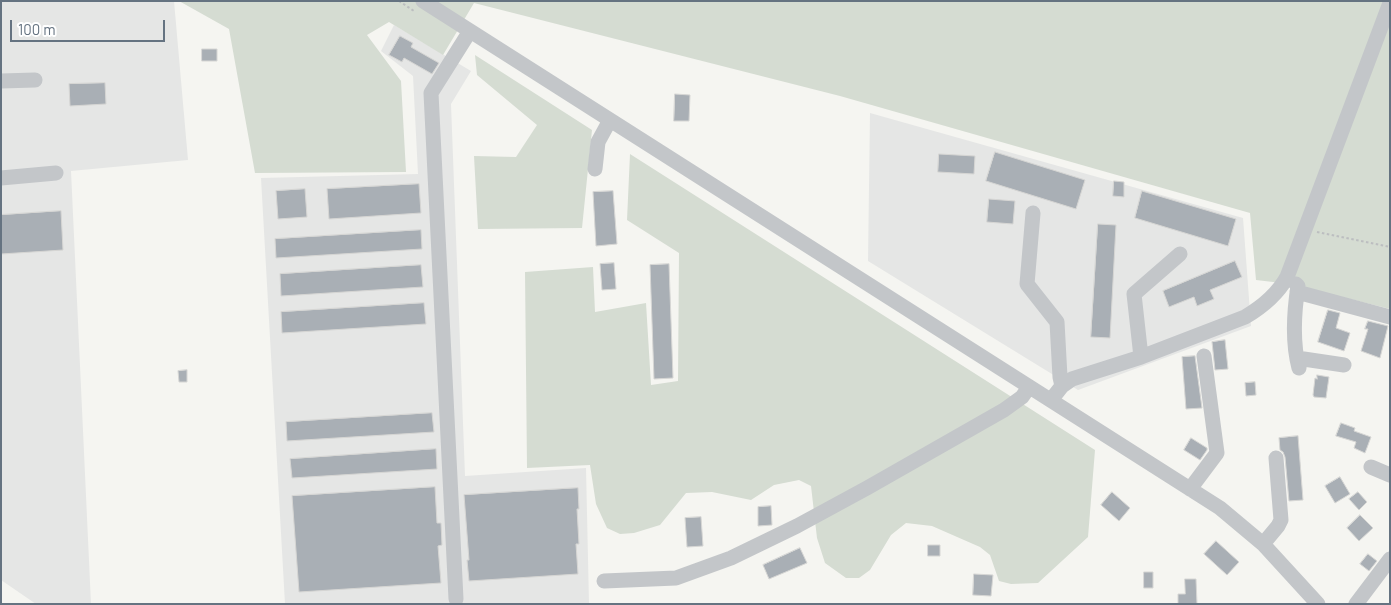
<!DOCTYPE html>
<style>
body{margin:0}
#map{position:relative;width:1391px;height:605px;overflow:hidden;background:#f5f5f1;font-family:Barlow,sans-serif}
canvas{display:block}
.frame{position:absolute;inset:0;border:2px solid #657381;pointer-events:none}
.scale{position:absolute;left:10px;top:20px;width:155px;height:22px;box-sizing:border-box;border:2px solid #657381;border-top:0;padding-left:6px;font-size:15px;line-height:18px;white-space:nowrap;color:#657381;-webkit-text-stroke:4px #fff;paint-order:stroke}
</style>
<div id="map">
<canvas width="1391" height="605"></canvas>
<div class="frame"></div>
<div class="scale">100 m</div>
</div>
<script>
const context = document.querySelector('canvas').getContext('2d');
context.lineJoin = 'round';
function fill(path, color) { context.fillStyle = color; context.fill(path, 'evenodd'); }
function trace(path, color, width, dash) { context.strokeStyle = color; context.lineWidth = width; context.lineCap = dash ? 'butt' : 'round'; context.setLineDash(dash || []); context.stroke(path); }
fill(new Path2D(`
 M1 1H174L188 160 71 171 91 604H36L1 580Z
 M394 25 471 71 451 104 465 476 586 468 589 604H285L261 178 418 174 413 76 381 51Z
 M870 113 1243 218 1251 326 1078 390 868 261Z`), '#e5e6e5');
fill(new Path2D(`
 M179 1H1390V309L1290 284 1256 280 1250 213 840 96 474 3 443 55 389 22 367 35 401 81 406 172 255 173 229 29Z
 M475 55 592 130 582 228 478 229 474 156 516 157 537 125 477 75Z
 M630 154 1095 450 1088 537 1038 583 1011 584 999 581 990 555 980 547 932 526 906 523 891 535 870 570 859 578H846L825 563 817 538 811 486 799 480 774 485 751 500 712 492 686 493 660 525 634 533 620 534 607 528 596 504 590 465 527 468 525 272 593 267 595 312 646 303 651 385 678 381 679 253 627 220Z`), '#d5dcd2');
const building = new Path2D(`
 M400 36 413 43 411 47 439 63 432 74 404 58 402 62 389 55Z
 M202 49H217V61H202Z
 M105 83 106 104 70 106 69 84Z
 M675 94 690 95 689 121H674Z
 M995 152 1085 180 1076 209 986 181Z
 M939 154 975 156 974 174 938 172Z
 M1114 181 1124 182V197L1113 196Z
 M419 184 421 213 329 219 327 189Z
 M305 189 307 217 278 219 276 191Z
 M613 191 617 244 596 246 593 192Z
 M1142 191 1236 219 1228 246 1135 218Z
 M989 199 1015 201 1013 224 987 222Z
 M61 211 63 250 1 254V215Z
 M1098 224 1116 225 1110 338 1091 337Z
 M421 230 422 249 276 258 275 239Z
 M1235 261 1242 277 1210 290 1214 299 1197 306 1194 297 1169 307 1163 291Z
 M614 263 616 289 602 290 600 264Z
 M669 264 673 378 654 379 650 265Z
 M421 265 423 287 281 296 280 274Z
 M424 303 426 324 282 333 281 312Z
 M1328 310 1340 313 1336 328 1350 333 1344 351 1318 342Z
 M1368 321 1388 326 1380 358 1361 351 1368 329H1365Z
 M1225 340 1228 369 1215 370 1212 342Z
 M1195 356 1202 408 1186 409 1182 357Z
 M187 370V382H179L178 371Z
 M1317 375 1329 377 1326 398 1314 397 1313 395 1315 378 1317 379Z
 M1255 382 1256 395 1246 396 1245 383Z
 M432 413 434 432 287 441 286 422Z
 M1341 423 1355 428 1354 431 1371 437 1365 453 1354 448 1356 442 1336 436Z
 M1298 436 1303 500 1289 501 1285 457 1283 452 1280 450 1279 438Z
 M1191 438 1207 448V450L1200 460 1184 450Z
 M436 449 437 469 292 478 290 459Z
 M1340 477 1350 494 1335 503 1325 486Z
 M435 487 437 523H441L442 545 438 546 441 583 299 592 292 496Z
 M578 488 579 509H577L579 544H576L578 574 469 581 467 560H469L464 495Z
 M1112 492 1130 508 1119 521 1101 505Z
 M1358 492 1367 502 1359 510 1349 499Z
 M771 506 772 525 758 526V507Z
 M1360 515 1373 528 1359 541 1347 528Z
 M701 517 703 546 687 547 685 518Z
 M1216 541 1239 562 1227 575 1204 554Z
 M928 545H940V556H928Z
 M800 548 807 563 769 579 763 565Z
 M1368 554 1377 561 1369 571 1360 564Z
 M1144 572H1153V588H1144Z
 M974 574 993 575 991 596 973 595Z
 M1185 579H1196L1197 604H1178V594H1185Z`);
fill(building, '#a9afb5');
trace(building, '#d6d6d4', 1);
trace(new Path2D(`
 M399 1 414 11
 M1317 232 1390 247`), '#bcbec0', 2, [2.5, 2.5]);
trace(new Path2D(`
 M423 1 1220 508 1263 544 1318 604
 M1 81 35 80
 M595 169 598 142 610 120
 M1 178 56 173
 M1033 213 1027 284 1057 322 1060 377 1062 386
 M1296 284 1298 286C1294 312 1292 342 1299 368
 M1297 292 1390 317
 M1141 357 1134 294 1180 254
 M1297 358 1344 365
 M1051 400 1062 386 1072 379 1141 357 1245 317C1262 307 1277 295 1287 277L1390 3
 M1371 467 1390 475
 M1190 489 1217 453 1204 356
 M1263 544 1278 526 1281 520 1276 458
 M604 581 676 578 731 558 797 526 867 488 1004 410 1022 397 1029 387
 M456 599 431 93 470 31
 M1356 604 1390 559`), '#c3c6c9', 15);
</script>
